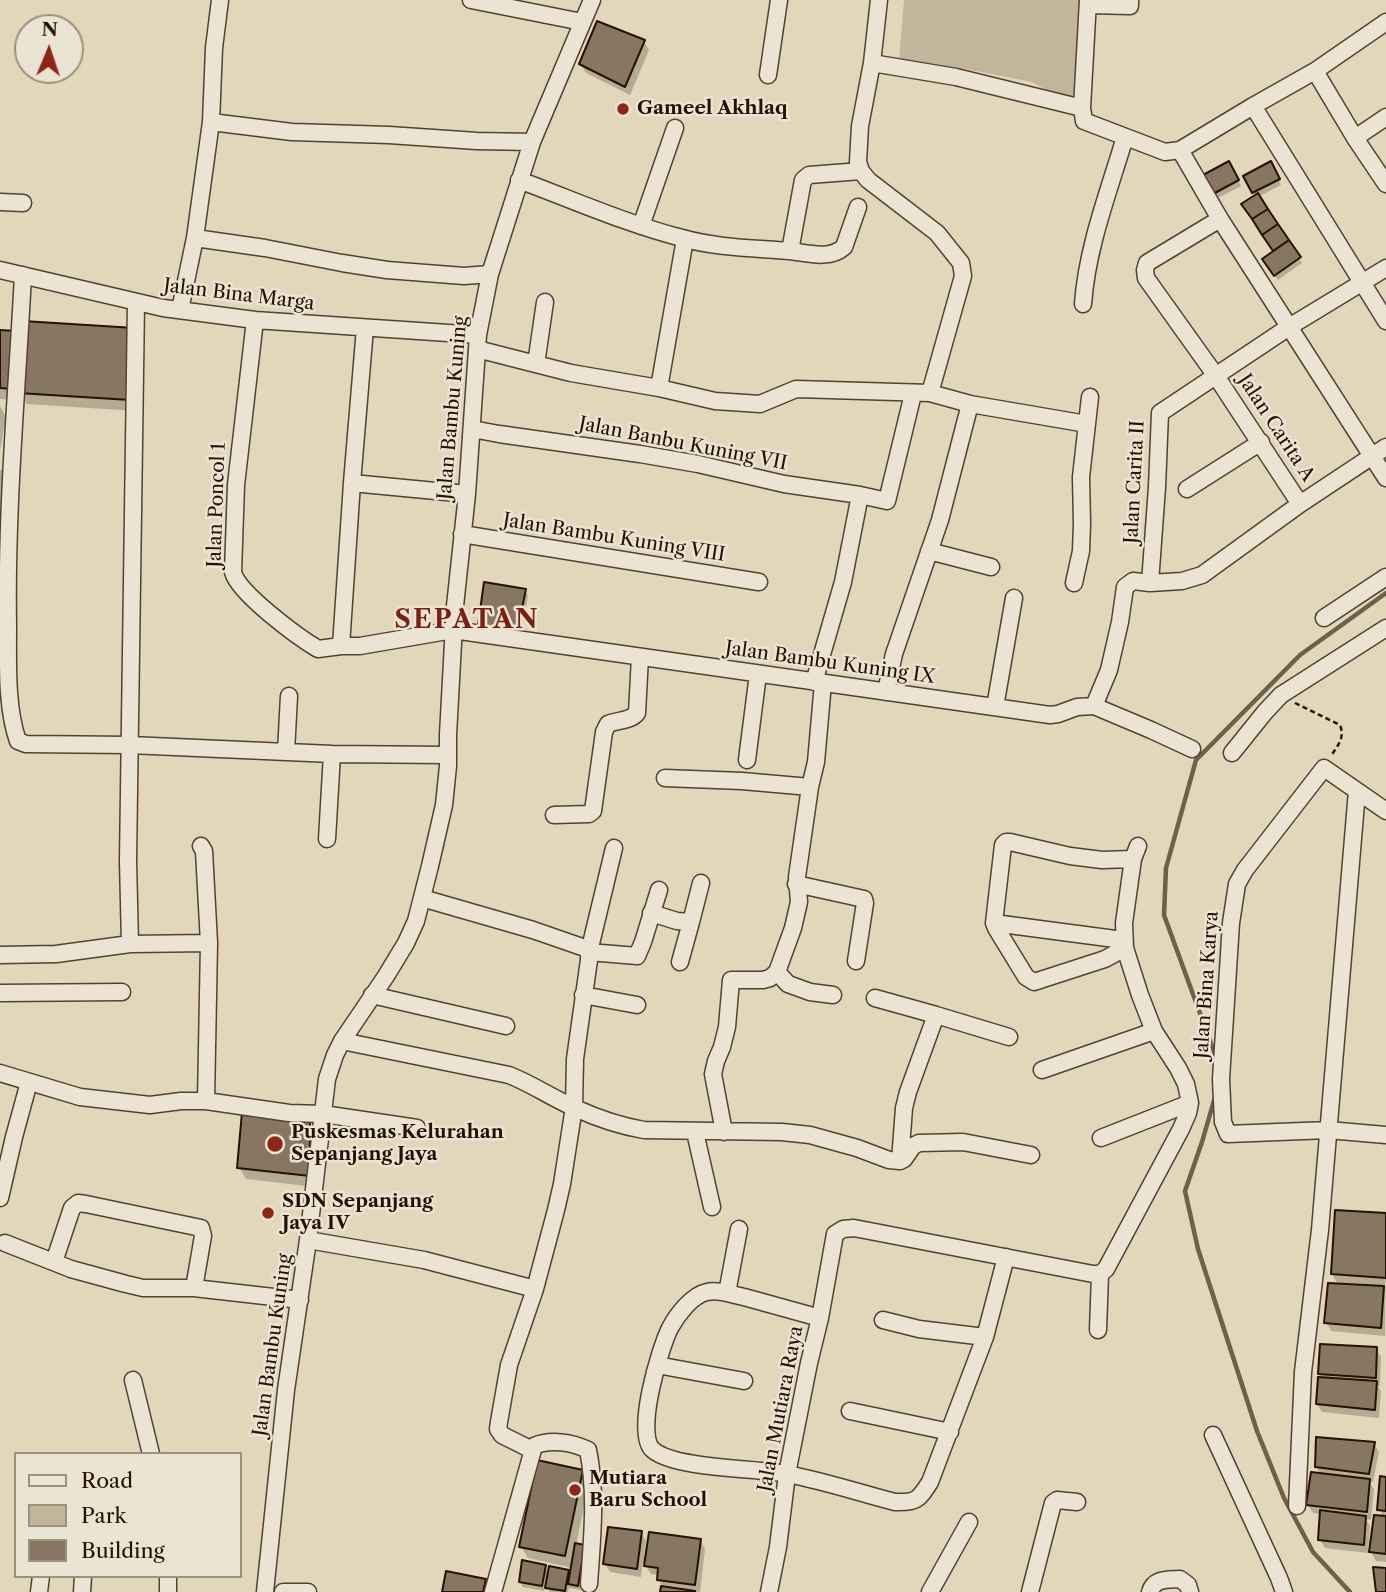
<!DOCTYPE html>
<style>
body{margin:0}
#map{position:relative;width:1386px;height:1592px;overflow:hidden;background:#e2d6bb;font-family:"Libre Caslon Text",serif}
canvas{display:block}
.legend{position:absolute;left:14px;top:1452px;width:228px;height:126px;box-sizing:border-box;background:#ece4d3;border:2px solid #9c907f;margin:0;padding:9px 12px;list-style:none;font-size:21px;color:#241102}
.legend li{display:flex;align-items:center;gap:14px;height:35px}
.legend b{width:35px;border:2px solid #9c907f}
.north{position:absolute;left:14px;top:14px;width:70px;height:70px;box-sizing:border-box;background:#ece4d3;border:2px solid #9c907f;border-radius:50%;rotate:2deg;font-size:19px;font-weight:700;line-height:28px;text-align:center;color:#241102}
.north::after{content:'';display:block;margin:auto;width:24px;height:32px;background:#8f2418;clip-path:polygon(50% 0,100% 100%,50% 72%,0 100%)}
</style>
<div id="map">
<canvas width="1386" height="1592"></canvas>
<ul class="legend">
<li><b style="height:9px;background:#ece4d3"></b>Road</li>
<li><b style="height:19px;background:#c2b59c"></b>Park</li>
<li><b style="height:19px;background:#877762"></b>Building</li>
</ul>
<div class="north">N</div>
</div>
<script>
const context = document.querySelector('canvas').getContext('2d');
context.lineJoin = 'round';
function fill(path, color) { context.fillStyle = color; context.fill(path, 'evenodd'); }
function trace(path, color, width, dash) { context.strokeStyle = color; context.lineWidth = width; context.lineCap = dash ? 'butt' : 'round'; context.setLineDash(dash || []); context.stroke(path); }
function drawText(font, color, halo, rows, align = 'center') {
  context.font = font + ' "Libre Caslon Text",serif'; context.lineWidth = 5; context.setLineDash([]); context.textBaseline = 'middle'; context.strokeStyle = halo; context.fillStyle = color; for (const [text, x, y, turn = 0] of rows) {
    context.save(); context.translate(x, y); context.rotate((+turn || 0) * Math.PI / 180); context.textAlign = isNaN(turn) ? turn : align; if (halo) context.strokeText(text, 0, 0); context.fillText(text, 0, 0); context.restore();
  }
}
fill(new Path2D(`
 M904 0H1085L1075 107 1032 82 966 69 899 61Z`), '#c2b59c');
fill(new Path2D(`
 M644 42 649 50 630 95 586 73 581 64Z
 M1228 163 1241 186 1218 198 1205 176Z
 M1270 164 1281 185 1258 197 1302 263 1278 280 1267 265 1275 252 1244 204 1256 196 1246 176Z
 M134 330 136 411 27 404 18 389 17 400 0 399V331Z
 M0 406 6 417 0 451Z
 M0 470H4L3 513H0Z
 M0 516 3 521 0 541Z
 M525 590 528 596 520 637 483 630 480 625Z
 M309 1122 316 1134 315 1187 246 1179 239 1167Z
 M1386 1215 1385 1336 1331 1331 1326 1322 1339 1286 1332 1274Z
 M1376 1348 1381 1357 1380 1386H1378L1381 1392 1379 1418 1322 1412 1317 1404 1323 1379 1319 1373Z
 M1374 1443 1379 1452 1373 1482H1369L1374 1489 1371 1520 1366 1519 1370 1526 1368 1553 1325 1548 1320 1539 1322 1514 1313 1513 1308 1505 1321 1475 1316 1467Z
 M582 1471 589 1483 576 1545 587 1552 581 1590 569 1588 568 1592H550L545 1584 544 1591 523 1587 520 1582 544 1566 550 1575 551 1568 572 1572V1568L528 1558 521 1547Z
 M1386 1479V1562L1376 1561 1371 1552 1384 1517 1379 1509Z
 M641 1532 646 1541 644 1558H647L700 1540 705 1549 700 1592H662V1586L659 1580V1575L651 1574 643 1561 641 1577 610 1572 605 1564Z`), '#0003');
trace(new Path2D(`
 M1216 1057 1164 915 1166 868 1196 760 1300 655 1386 593
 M1215 1097 1202 1142 1185 1191 1198 1249 1257 1431 1284 1498 1313 1552 1350 1592`), '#6f5f4b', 4.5);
const building = new Path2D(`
 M597 21 645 40 625 87 579 64Z
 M1229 161 1239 180 1213 194 1203 175Z
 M1271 161 1280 179 1252 193 1243 176Z
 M1258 193 1268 209 1252 219 1241 204Z
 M1268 209 1278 224 1262 235 1252 219Z
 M1278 224 1289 240 1273 251 1262 235Z
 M1289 240 1301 257 1274 276 1262 259Z
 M23 321 135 328 130 400 18 393Z
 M0 330 15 331 11 389 0 388Z
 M484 582 526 589 517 633 478 625Z
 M242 1112 310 1120V1176L237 1168Z
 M1335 1210 1386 1213V1278L1331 1274Z
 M1328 1283 1384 1286 1381 1328 1324 1323Z
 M1320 1344 1377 1347 1376 1378 1318 1374Z
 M1318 1377 1377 1381 1375 1410 1316 1404Z
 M1316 1437 1375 1442 1369 1474 1315 1467Z
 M537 1460 583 1470 565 1556 519 1547Z
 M1311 1472 1370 1479 1367 1512 1306 1505Z
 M1380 1476 1386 1477V1511L1377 1510Z
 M1320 1510 1366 1516 1364 1545 1318 1540Z
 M1374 1515 1386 1516V1554L1369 1552Z
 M608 1527 642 1531 637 1569 603 1564Z
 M649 1532 701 1539 695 1585 657 1580 658 1568 644 1566Z
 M575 1543 585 1545 578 1586 568 1584Z
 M522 1560 546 1565 542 1586 519 1582Z
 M549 1566 569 1570 565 1591 545 1588Z
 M1373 1567 1386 1568V1592H1376Z
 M446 1571 486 1579 483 1592H442Z
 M661 1586 695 1591V1592H660Z`);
fill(building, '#877762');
trace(building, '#241102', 2);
const minor = new Path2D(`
 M471 0 582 22
 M879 0 872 63 860 126 858 162 861 171 868 180 937 233 961 263 963 276 930 393
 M1088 0 1082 108 1084 121 1165 152 1180 150 1253 106 1315 71 1386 22
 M1088 5 1130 6V0
 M872 63 956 77 1082 108
 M1315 71 1355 138 1386 184
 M768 75 779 0
 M1253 106 1386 321
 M211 122 292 132 389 135 477 141 532 142
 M1355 138 1386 117
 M1180 150 1220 219 1386 478
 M519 180C573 200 627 224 682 238 717 248 754 248 790 251L803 180 809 175 861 171
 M0 202 23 203
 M1220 219 1147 263 1145 270 1146 278 1216 376 1300 504
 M641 226 675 128
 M195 238 265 248 342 263 387 270 464 276 490 274
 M790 251C807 253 830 260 844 247L858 207
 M0 270 163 308 255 320 478 335
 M23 275C17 391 6 509 8 625 8 661 6 708 18 741L26 744 130 745 332 754 448 755
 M1083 304C1087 247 1109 191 1125 137
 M180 310 195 238 211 122 214 48 220 0
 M255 320 236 485 233 572C238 593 298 637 318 649L341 646H360L453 630 1050 715 1058 714 1077 707 1094 706 1151 730 1192 749
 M477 349 571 373 659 388 715 401 760 404 796 389 930 393 970 404 1087 424
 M536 364 545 302
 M659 388 685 239
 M472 429 499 434 640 454 698 464 784 484 860 495 887 501 913 394
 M352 483 467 494
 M1187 489 1261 442
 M462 534 759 582
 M929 551 991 567
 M1074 583 1081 551 1082 524 1081 477 1090 397
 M1150 583 1157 487 1160 413 1289 327 1386 268
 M1324 618 1386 577
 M341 646 352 483 365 328
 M814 682 843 582 860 495
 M886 692 894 654 940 520 970 404
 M1094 706 1109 670 1120 622 1125 587 1133 581 1150 583 1182 581 1202 575 1300 504 1386 447
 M995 707 1014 598
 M286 752 289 696
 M1232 753 1265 712 1281 695 1386 628
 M747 760 758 674
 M665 778 742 781 810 787 797 877 799 902 793 928 777 972 770 978 763 980H731L727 1027 722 1047 716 1061 713 1074 724 1132
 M810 787 816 762 823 683
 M1386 811 1324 768 1245 870 1237 884 1231 923 1221 1079 1223 1122 1228 1134 1328 1130 1386 1135
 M554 815 589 814 593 811 604 732 608 724C617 720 631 721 637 713L640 657
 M327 839 332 754
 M201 846 204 851 209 943 206 1101
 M796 884 864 899 865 903 856 961
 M422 898 533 930 585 948 589 952 637 956 643 942 659 890
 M651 913 677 921 691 922 701 883
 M994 923 1123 940
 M130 944 209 943
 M1125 948 1105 959 1034 982 1026 977 996 928 994 923 1003 845 1006 842H1010L1070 856 1102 860 1133 859
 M0 955 56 954 130 944 128 861 136 303
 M680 962 691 922
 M777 972 788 984 810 992 833 995
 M0 993 122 992
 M372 995 506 1026
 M583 995 637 1005
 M875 998 936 1015 908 1092 904 1108 900 1161
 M936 1015 1009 1037
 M342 1041 509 1075C532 1084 552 1098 575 1108 597 1118 620 1126 644 1130L782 1132 810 1135 857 1148 889 1160 900 1161 904 1159 913 1146 919 1143 963 1142 1031 1155
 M1042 1070 1154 1031
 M0 1073 80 1097 150 1105 181 1101H206L289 1113 323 1114 417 1128
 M695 1132 712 1207
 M1101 1138 1190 1103
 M0 1198 14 1137 29 1082
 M308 1240 424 1260 535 1289
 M5 1243 71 1269 126 1284 143 1288H194L300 1300
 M54 1262 72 1208 78 1203 86 1204 201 1228 203 1236 194 1288
 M727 1293 739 1229
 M820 1318C795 1311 769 1304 744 1297 733 1295 718 1289 707 1292 692 1295 677 1315 670 1328 660 1348 634 1434 653 1450 675 1469 756 1468 787 1474 824 1481 860 1493 895 1502 917 1503 919 1499 930 1482L985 1337 1006 1257
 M883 1320 919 1329 985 1337
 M1098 1330 1100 1274 1106 1269 1181 1129 1188 1113 1190 1103 1186 1084 1178 1068 1154 1031 1140 995 1125 948 1124 923 1133 859 1138 846
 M657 1365 744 1381
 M133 1380 151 1454
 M850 1411 950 1432
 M1213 1435 1279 1578 1284 1592
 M532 1450 502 1435 498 1429 499 1422 509 1365 535 1289 556 1210 562 1184 574 1107 575 1059 589 960V952L614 848
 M1297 1506 1303 1372 1320 1230 1357 791
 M168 1576V1592
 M39 1592 41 1576
 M82 1592 83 1576
 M265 1592 286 1390 308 1240 327 1079 335 1055 342 1041 386 976 406 943 416 921 430 866 444 805 448 766V735L455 606 467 494 478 335 490 274 532 142 592 0
 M283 1592H308
 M493 1592 534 1446C550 1439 572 1442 588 1450 597 1494 592 1539 589 1584
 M769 1592 778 1547 787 1474 809 1363 820 1318 835 1234 843 1229 854 1228 1093 1274H1100
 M930 1592 969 1522
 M1030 1592 1053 1503 1057 1500 1077 1502
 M1150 1592C1154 1578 1167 1580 1180 1579L1188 1585 1190 1592`);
trace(minor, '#544230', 19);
trace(new Path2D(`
 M1295 703 1340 725C1345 738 1338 745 1331 756`), '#241102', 2.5, [5, 3.5]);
trace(minor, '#ece4d3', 16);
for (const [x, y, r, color] of [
 [623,109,7,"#8f2418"],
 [275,1144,9,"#8f2418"],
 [268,1213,7,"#8f2418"],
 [575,1490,7,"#8f2418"]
]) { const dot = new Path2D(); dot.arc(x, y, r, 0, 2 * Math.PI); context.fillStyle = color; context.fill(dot); trace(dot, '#ece4d3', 2.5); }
drawText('bold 19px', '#241102', '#ece4d3', [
 ["Gameel Akhlaq",637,109],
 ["Puskesmas Kelurahan",291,1133],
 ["Sepanjang Jaya",291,1155],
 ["SDN Sepanjang",282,1202],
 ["Jaya IV",282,1224],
 ["Mutiara",589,1479],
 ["Baru School",589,1501]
], 'left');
drawText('19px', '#241102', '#ece4d3', [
 ["Jalan Bina Marga",239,295,7],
 ["Jalan Bambu Kuning",453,408,-85],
 ["Jalan Carita A",1276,428,57],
 ["Jalan Banbu Kuning VII",683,444,11],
 ["Jalan Carita II",1135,482,-87],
 ["Jalan Poncol 1",217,505,-88],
 ["Jalan Bambu Kuning VIII",614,538,9],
 ["Jalan Bambu Kuning IX",830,663,8],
 ["Jalan Bina Karya",1207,985,-86],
 ["Jalan Bambu Kuning",273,1345,-82],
 ["Jalan Mutiara Raya",781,1409,-79]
]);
context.letterSpacing = '2px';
drawText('bold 26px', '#7a1f14', '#ece4d3', [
 ["SEPATAN",467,620]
]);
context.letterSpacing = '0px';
</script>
